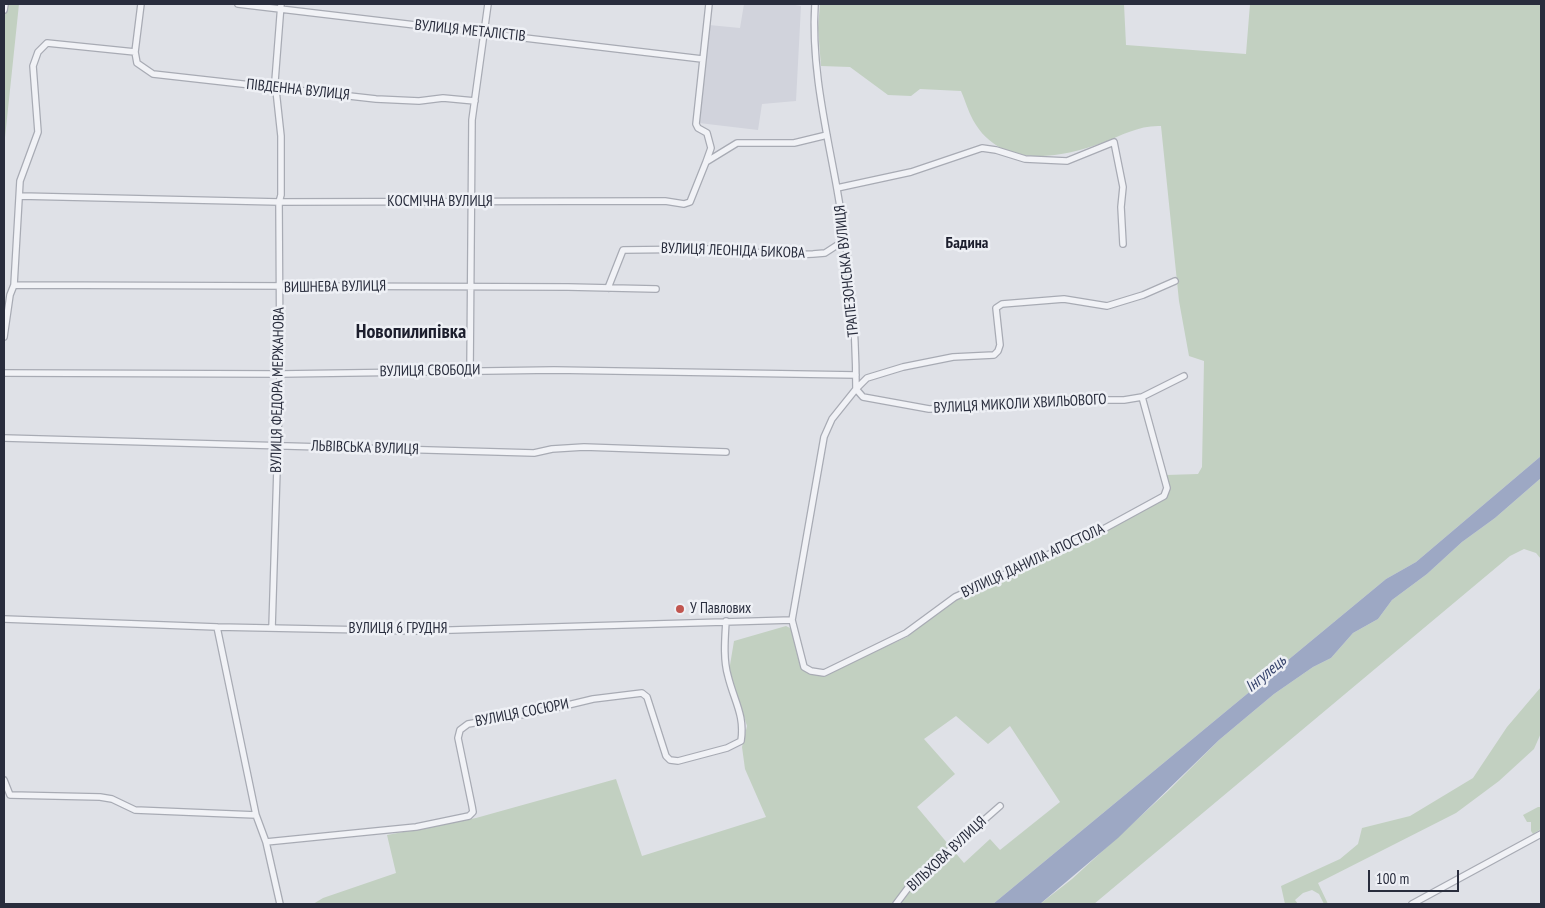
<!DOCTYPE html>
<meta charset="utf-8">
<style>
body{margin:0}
#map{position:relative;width:1545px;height:908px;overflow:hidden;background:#dfe1e7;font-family:"PT Sans Narrow",sans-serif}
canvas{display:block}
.frame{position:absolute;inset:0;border:5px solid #292d3d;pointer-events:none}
.scale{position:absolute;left:1368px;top:870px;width:91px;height:22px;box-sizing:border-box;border:2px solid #292d3d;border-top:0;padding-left:6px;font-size:15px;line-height:18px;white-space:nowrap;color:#292d3d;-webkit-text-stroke:4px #eef0f5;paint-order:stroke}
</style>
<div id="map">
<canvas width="1545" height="908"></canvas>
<div class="frame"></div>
<div class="scale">100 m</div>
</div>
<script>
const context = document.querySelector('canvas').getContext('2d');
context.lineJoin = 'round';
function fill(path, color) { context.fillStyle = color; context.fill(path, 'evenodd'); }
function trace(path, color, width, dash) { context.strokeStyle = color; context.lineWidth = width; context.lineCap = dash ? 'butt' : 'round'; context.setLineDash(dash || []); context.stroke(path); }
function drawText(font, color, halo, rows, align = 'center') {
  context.font = font + ' "PT Sans Narrow",sans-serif'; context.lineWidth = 5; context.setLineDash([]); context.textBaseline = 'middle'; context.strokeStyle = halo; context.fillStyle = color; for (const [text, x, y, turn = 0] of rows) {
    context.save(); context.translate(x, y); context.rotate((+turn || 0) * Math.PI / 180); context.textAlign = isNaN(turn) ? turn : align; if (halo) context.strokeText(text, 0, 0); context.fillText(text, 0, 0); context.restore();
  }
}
fill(new Path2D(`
 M744 4H789L801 6 796 101 762 104 758 130 699 123 709 25 740 28Z`), '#d1d3dc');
fill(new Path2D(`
 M4 4H19L4 147Z
 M820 4H1124L1126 45 1246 54 1250 4H1541V456L1416 562 1386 579 993 904H313L323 898 396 873 387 835 476 818 616 779 642 856 766 817 745 769 742 747 747 726 729 671 734 641 786 626 792 629C798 653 795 672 823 675L907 637 956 598 1104 532 1166 498V475L1198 474 1202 467 1204 361 1189 356 1179 301 1161 126C1140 125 1122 135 1102 143 1058 159 1000 169 973 120 968 111 965 100 961 91L920 89 911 96 888 95 850 67 821 66 818 28ZM956 716 988 744 1010 726 1060 802 1000 850 990 839 964 863 917 807 955 774 924 739Z
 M1541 478V559L1536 553 1524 549 1510 556 1094 904H1040L1072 879 1168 791 1219 740 1274 694 1313 667 1331 658 1353 633 1378 619 1392 600 1427 574 1462 542 1495 518Z
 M1541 687V733L1534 749 1499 781 1456 813 1318 883 1328 904H1324L1319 894 1312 890 1303 893 1295 900 1298 904H1285L1281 886 1340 859 1358 844 1362 828 1410 816 1473 778 1507 727Z
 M1538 807H1541V829L1533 834 1531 831V822H1527L1523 815Z`), '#c2d0c1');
fill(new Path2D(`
 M1541 456V478L1495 518 1462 542 1427 574 1392 600 1378 619 1353 633 1331 658 1313 667 1274 694 1219 740 1118 838 1040 904H993L1386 579 1416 562Z`), '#9da8c4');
const minor = new Path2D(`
 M141 4 135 52 137 63 153 74 376 99 419 101 443 98 475 101
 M238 4 702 59
 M815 4C811 66 826 128 837 189 849 255 856 321 856 389L832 419 824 437 792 620 804 667 811 671 824 673 906 633 955 597 1098 532 1164 496 1167 488 1142 397
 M4 10 5 4
 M706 162 711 148 707 133 698 128 696 124 709 4
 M837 188 911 172 982 148 996 150 1025 159 1067 161 1114 142 1123 187 1121 207 1123 244
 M20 196 279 202 665 201 684 204 690 202 706 162 737 143H794L827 135
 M1175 281 1143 295 1107 306 1064 299 1002 304 996 308 1000 345 998 351 994 355 953 357 903 367 867 378 856 389 863 397 929 409 1013 406 1047 400H1124L1142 397 1184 376
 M14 285 568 287 656 289
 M608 288 623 250 711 249 790 255 813 254 825 253 845 240
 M4 337 10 295 14 285 20 181 38 132 33 66 38 52 47 43 135 52
 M470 371 472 120 488 4
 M4 373 280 374 554 370 856 375
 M4 438 534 453 552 449 584 447 726 452
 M4 619 217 627 418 631 792 620
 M217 627 256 815 266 842 280 904
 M272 628 280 374 279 202 281 195V136L275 81 281 4
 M4 780 10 795 100 797 112 799 135 810 256 815
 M266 842 416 827 469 816 473 812 472 806 458 738 460 730 468 724 543 711 593 699 642 693 647 697 666 756 670 760 678 761 727 748 741 741C745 715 734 701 728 676 723 659 725 638 726 621
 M896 904 911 884 1000 806
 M1412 904 1541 834`);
trace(minor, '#a8abb4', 8);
trace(minor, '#f1f2f6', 5.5);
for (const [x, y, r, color] of [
 [680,609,5,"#c1554f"]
]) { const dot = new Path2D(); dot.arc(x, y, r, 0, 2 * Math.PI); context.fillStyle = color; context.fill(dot); trace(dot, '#eef0f5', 2); }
drawText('15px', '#292d3d', '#eef0f5', [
 ["ВУЛИЦЯ МЕТАЛІСТІВ",470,31,6],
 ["ПІВДЕННА ВУЛИЦЯ",298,90,6],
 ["КОСМІЧНА ВУЛИЦЯ",440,202],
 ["ВУЛИЦЯ ЛЕОНІДА БИКОВА",733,251,2],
 ["ТРАПЕЗОНСЬКА ВУЛИЦЯ",847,271,-96],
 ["ВИШНЕВА ВУЛИЦЯ",335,287,-1],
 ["ВУЛИЦЯ СВОБОДИ",430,371,-1],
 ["ВУЛИЦЯ ФЕДОРА МЕРЖАНОВА",278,390,-89],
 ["ВУЛИЦЯ МИКОЛИ ХВИЛЬОВОГО",1020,404,-3],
 ["ЛЬВІВСЬКА ВУЛИЦЯ",365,448,2],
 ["ВУЛИЦЯ ДАНИЛА АПОСТОЛА",1033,561,-25],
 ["ВУЛИЦЯ 6 ГРУДНЯ",398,629],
 ["ВУЛИЦЯ СОСЮРИ",522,713,-11],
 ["ВІЛЬХОВА ВУЛИЦЯ",947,854,-43]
]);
drawText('15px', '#292d3d', '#eef0f5', [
 ["У Павлових",690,609]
], 'left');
drawText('bold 16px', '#1c1e2d', '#eef0f5', [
 ["Бадина",967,243]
]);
drawText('italic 16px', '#37446d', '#eef0f5', [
 ["Інгулець",1266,674,-40]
]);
drawText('bold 20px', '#1c1e2d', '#eef0f5', [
 ["Новопилипівка",411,332]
]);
</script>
